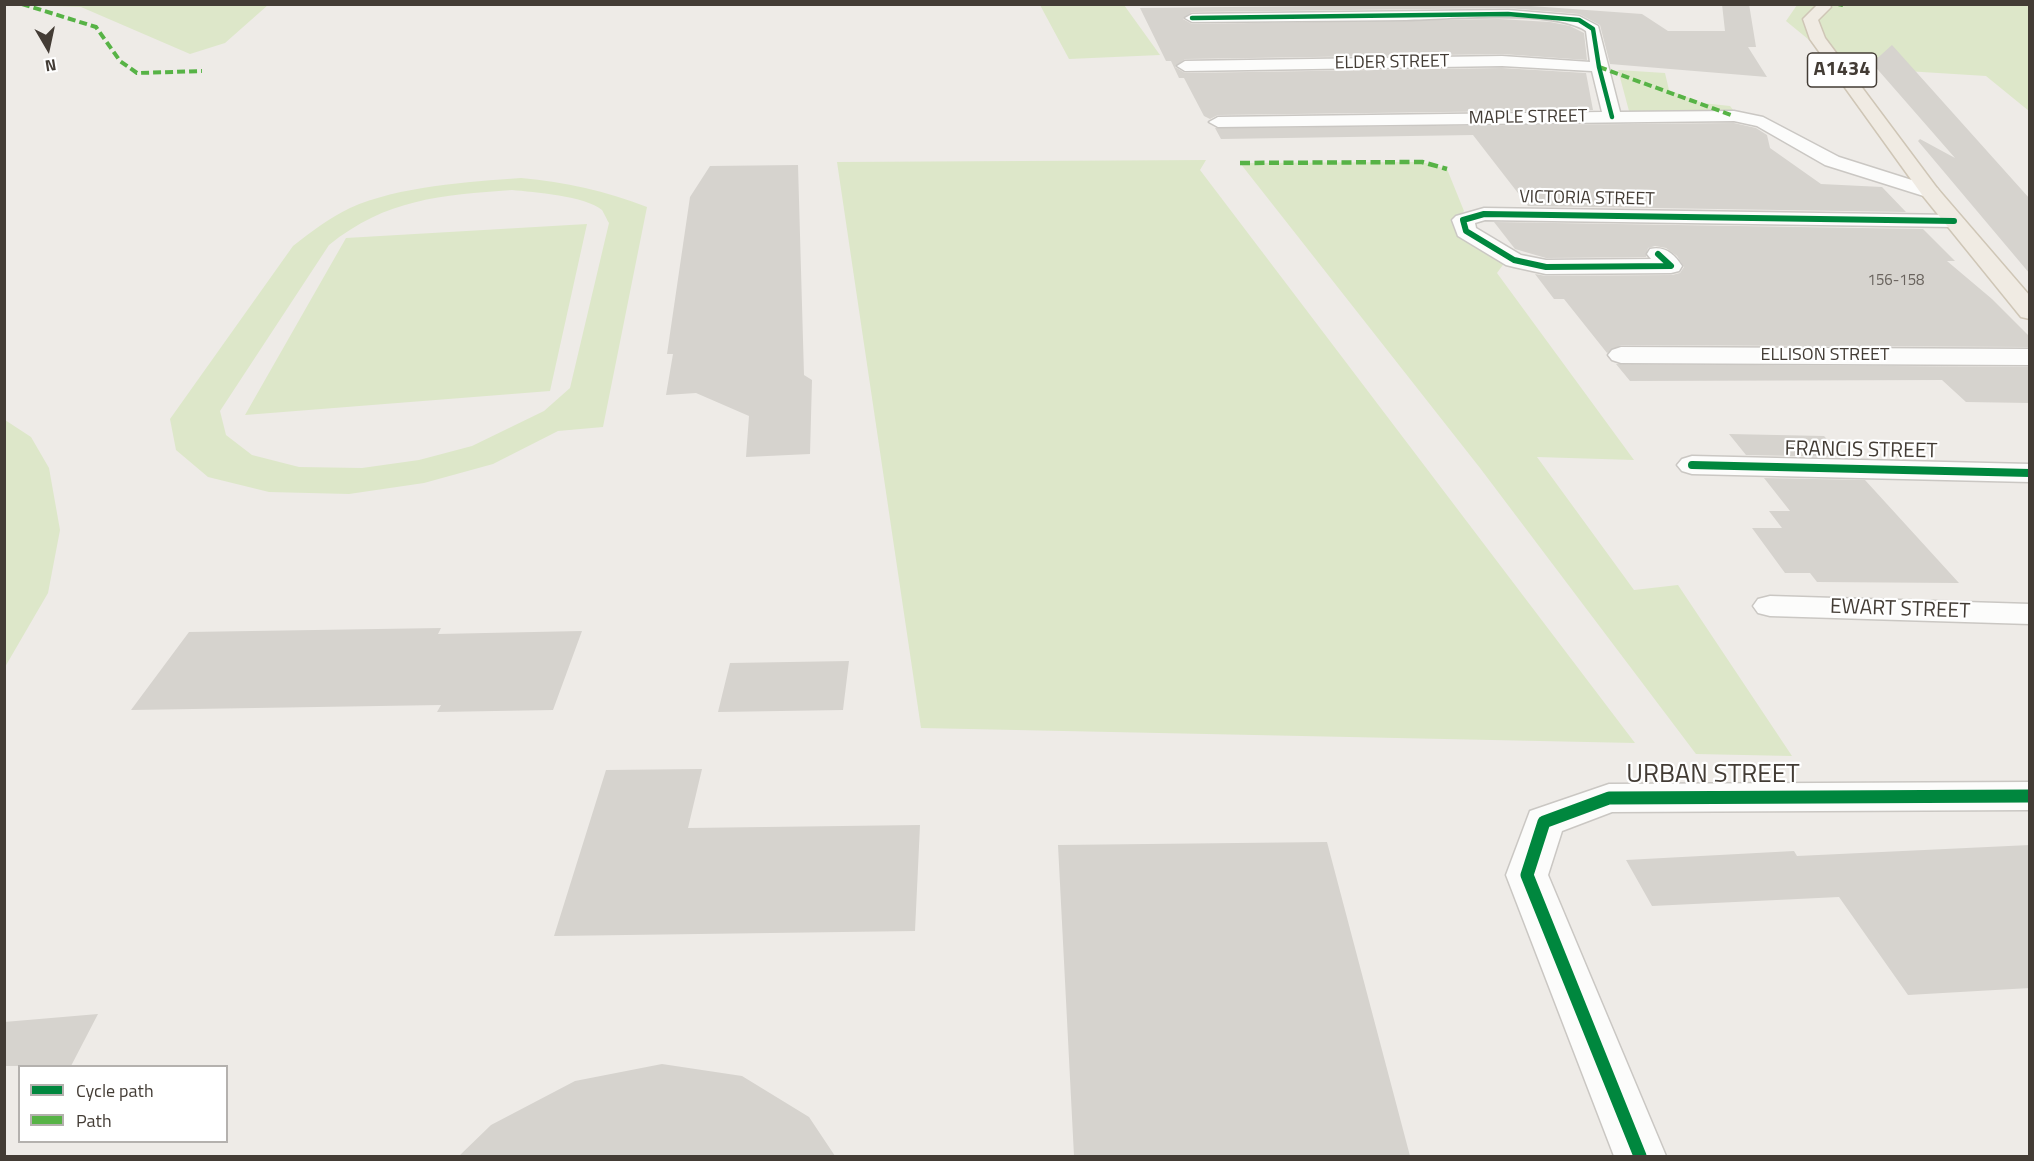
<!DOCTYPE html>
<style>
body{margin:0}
#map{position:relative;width:2034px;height:1161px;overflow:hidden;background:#eeebe7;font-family:"Titillium Web",sans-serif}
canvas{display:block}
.frame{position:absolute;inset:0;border:6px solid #433c35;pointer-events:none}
.legend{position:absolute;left:18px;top:1065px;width:210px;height:78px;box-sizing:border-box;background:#fff;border:2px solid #b4b1ae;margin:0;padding:8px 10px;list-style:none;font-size:18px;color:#433c35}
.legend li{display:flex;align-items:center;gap:12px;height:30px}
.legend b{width:30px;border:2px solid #b4b1ae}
.north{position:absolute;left:18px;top:18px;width:60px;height:60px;-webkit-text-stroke:4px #fff;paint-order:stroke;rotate:171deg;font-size:16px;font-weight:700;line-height:24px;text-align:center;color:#433c35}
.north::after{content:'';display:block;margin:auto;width:21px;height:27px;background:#433c35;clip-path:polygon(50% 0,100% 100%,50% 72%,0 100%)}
</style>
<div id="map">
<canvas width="2034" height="1161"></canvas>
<div class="frame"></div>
<ul class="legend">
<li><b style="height:8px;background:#00873e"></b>Cycle path</li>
<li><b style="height:8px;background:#57b346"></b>Path</li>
</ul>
<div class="north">N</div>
</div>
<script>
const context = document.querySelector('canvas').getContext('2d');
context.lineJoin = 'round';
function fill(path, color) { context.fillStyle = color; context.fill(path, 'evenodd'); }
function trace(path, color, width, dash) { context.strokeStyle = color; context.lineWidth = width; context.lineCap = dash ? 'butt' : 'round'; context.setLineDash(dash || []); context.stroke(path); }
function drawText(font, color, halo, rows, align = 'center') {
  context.font = font + ' "Titillium Web",sans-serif'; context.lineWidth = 4.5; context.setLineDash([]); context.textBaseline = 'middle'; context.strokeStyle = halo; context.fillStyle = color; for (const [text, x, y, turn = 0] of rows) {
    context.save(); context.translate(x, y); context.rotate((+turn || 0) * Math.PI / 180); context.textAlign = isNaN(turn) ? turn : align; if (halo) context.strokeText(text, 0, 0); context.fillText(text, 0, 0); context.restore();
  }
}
fill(new Path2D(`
 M25 5H268L225 43 190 54 81 7Z
 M1040 5H1124L1160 55 1069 59Z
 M1797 5H2029V111L1986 76 1842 67 1786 21Z
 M1618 70 1665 73 1669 90 1702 103 1730 106 1734 111H1629Z
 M1206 160 1200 170 1635 743 921 728 837 162Z
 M1422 162 1447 169 1464 211 1459 217 1455 231 1505 262 1497 273 1634 460 1537 457 1634 590 1678 585 1792 756 1696 754 1480 468 1240 163Z
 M521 178C566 182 605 191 647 207L603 427 558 431 493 464 424 483 349 494 269 492 208 477 176 450 170 419 293 246C311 232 329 218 350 208 399 186 468 182 521 178ZM512 190C533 192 586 196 602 210 604 213 607 220 609 223L570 388 544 411 472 446 419 460 362 468 299 467 252 455 226 435 220 411 329 245C386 199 441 195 512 190Z
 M587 224 550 391 245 415 346 238Z
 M5 420 31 437 49 468 60 530 48 593 5 667Z`), '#dde7c9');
fill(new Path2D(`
 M1503 4 1642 14 1668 31H1725L1722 4H1749L1756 47H1748L1767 77 1610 64 1600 25 1579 14 1508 8 1192 12 1183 19 1192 24 1499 19 1550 22 1570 26 1584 33 1587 60 1502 54 1185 59 1175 67 1185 73 1502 68 1586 73 1593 110 1218 115 1210 119 1204 116 1184 78H1179L1171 61H1166L1140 8Z
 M1892 45 2030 199V274L1918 141 1920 139 1955 158 1872 63Z
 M1734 123 1756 128 1767 135 1770 148 1821 184 1882 187 1906 212 1528 206 1473 135 1221 139 1215 128Z
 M798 165 804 375 812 380 810 454 746 457 749 416 696 393 666 395 673 354H667L690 197 710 166Z
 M1494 222 1923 229 1955 261H1947L1992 299 2030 337V347L1621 345 1607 353 1564 299H1554L1535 274 1546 276 1672 275 1680 273 1684 267 1677 256 1666 248 1655 246 1648 248 1646 257 1546 258 1515 249Z
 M1616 364 2030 367V403L1966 402 1942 380 1630 381Z
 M1729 434 1824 436 1844 457 1746 455Z
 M1764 478 1865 480 1959 583 1817 582 1810 573H1785L1752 528H1782L1769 511H1790Z
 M441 628 438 634 582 631 553 710 437 712 441 705 131 710 189 632Z
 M849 661 843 710 718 712 730 663Z
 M702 769 688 828 920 825 915 931 554 936 606 770Z
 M1327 842 1410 1156H1074L1058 845Z
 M2030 845V988L1908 995 1839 897 1652 906 1626 860 1794 851 1797 856Z
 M98 1014 71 1066H4V1022Z
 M662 1064 742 1076 809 1117 835 1156H459L491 1125 575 1081Z`), '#d6d3ce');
const minor = new Path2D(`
 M1508 10 1579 16 1598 26 1620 112 1734 111 1763 117 1839 157 1937 188 1940 192 1937 196 1930 198 1825 165 1757 126 1734 121 1218 127 1209 122 1218 117 1602 112 1592 71 1502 66 1185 71 1177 66 1185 61 1502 56 1590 62 1586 31C1553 9 1448 19 1406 20 1335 21 1263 21 1192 22L1185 18 1192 14Z
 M1484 208 1954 215 1961 217 1965 221 1961 225 1954 227 1485 220 1475 223 1476 228 1521 255 1546 260 1651 259 1647 254 1650 249C1665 246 1674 254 1682 266L1679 271 1671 273 1546 274 1514 267 1506 265 1458 236 1452 220 1456 216Z
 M1621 347 2030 349V365L1621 363 1612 360 1608 355 1612 350Z
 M1692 456 2030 464V482L1692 474 1682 471 1677 465 1682 459Z
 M1770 596 2030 604V624L1770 616 1758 613 1753 606 1758 599Z
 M2030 782V810L1612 812 1562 831 1548 875 1666 1156H1614L1506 875 1530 811 1609 784Z`);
const major = new Path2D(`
 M1818 4H1829L1831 7 1818 20 1825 38 1937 188 2030 296V319L2021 317 1923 196 1810 39 1803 19Z`);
trace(minor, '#cac7c3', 3);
trace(major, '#cfc6b6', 3);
fill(minor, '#fcfcfb');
fill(major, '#f0ebe3');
trace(new Path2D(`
 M22 4 96 27 120 61 137 73 202 71
 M1838 4 1843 5
 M1599 67 1734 116`), '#57b346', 4, [8, 4]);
trace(new Path2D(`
 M1240 163 1422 162 1447 169`), '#57b346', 4.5, [10, 4.5]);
trace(new Path2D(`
 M1192 18 1508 14 1579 20 1593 29 1599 67 1612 117`), '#00873e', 4.5);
trace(new Path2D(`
 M1658 254 1671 266 1546 267 1514 260 1466 231 1463 220 1484 214 1954 221`), '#00873e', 6);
trace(new Path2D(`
 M1692 465 2030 473`), '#00873e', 8);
trace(new Path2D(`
 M1640 1156 1527 875 1544 822 1609 798 2030 796`), '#00873e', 13);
drawText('15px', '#69635d', null, [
 ["156-158",1896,281]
]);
drawText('18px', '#433c35', '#fff', [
 ["ELDER STREET",1392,63,-1],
 ["MAPLE STREET",1528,118,-1],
 ["VICTORIA STREET",1587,199,1],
 ["ELLISON STREET",1825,356]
]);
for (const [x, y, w] of [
 [1842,70,69]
]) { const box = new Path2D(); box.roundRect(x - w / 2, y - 17, w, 34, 4.5); context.fillStyle = '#fff'; context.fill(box); trace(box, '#433c35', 1.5); }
drawText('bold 20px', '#433c35', null, [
 ["A1434",1842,70]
]);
drawText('21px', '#433c35', '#fff', [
 ["FRANCIS STREET",1861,451,1],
 ["EWART STREET",1900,610,2]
]);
drawText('26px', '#433c35', '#fff', [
 ["URBAN STREET",1713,776]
]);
</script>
